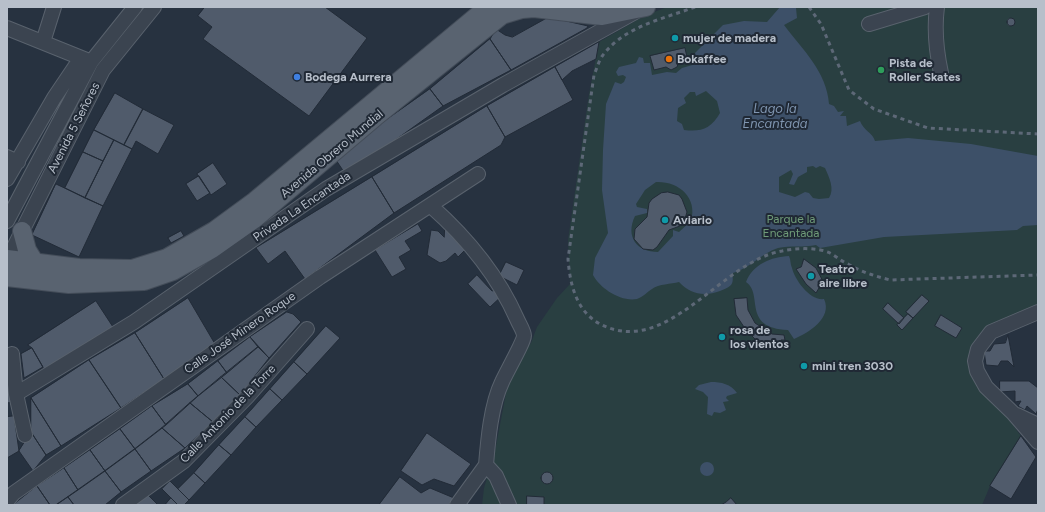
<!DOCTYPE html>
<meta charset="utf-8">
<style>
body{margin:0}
#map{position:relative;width:1045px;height:512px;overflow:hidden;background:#273240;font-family:Figtree,sans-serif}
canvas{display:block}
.frame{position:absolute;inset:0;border:8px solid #b7bfca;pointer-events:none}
</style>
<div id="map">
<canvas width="1045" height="512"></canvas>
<div class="frame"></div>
</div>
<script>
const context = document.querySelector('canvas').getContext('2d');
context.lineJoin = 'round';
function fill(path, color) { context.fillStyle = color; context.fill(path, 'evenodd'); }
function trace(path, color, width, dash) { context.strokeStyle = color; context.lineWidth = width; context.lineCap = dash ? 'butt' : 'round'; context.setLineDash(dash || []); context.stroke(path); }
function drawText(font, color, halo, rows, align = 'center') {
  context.font = font + ' Figtree,sans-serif'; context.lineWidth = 4; context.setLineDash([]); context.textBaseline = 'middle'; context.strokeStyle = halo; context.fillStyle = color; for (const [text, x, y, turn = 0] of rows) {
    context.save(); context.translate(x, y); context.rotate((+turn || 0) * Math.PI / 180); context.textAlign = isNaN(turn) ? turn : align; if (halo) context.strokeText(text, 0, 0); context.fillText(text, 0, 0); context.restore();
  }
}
fill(new Path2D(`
 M667 7H1038V307C1024 312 1001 318 989 326 965 343 964 371 982 393 989 400 998 406 1005 413 1011 420 1015 429 1021 436L990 486 982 505H482L484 488 495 451 507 388 521 356 531 343 537 327 557 298 570 284 568 240 589 94 599 42 644 16Z`), '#293f41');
fill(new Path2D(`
 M780 7 796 8 797 18 784 25C802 49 827 72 829 104L834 106 838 112 844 111 840 116H846L847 126 860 121C863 130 873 133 875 141L908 138 971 144 1038 156V225L1023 226 1017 230 884 237 820 248 816 245C804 248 790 245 778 248 762 253 750 268 733 273 732 277 734 281 731 285 728 288 724 289 720 291 704 297 690 294 679 282 671 284 659 284 652 289 647 292 643 297 637 299 620 302 600 288 593 275L595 258 608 233 602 190 603 150 606 104 615 82 621 84 624 82 626 77 623 75 618 76 616 72 619 67 636 63 639 57 643 58 644 63H650L652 75 667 72 676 73 682 68 696 64 695 53 723 25 744 21 767 22ZM706 91 717 101 720 113C711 129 701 132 684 130L682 124 677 121 678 108 686 103 684 98 690 92H695L696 96ZM813 166 816 168 820 166 825 168C829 177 835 189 829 198L819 199 813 198 809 193 805 192 795 197 779 192V177L791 170 793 174 789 184 794 185 798 177 807 172V167ZM656 182C678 181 698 197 691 221L679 232 673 230V236L658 252C637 252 625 237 635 216L647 213V209L637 207 636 204 645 190Z
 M789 256C791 260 790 264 792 268 795 280 810 301 824 299 833 318 808 333 794 339L788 330C741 328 764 294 746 282 753 264 771 257 789 256Z
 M711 382C721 382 731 384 737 393L727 396 726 398 729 401 723 402 726 410 720 413 714 412 712 416 707 414 708 397 703 392 695 389 699 385Z
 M700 469a7 7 0 1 1 14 0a7 7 0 1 1-14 0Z`), '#3d5068');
const building = new Path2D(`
 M205 7H325L367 38 309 116 203 39 212 27 198 16Z
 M549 17 588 26 587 28 511 70 490 39 496 29 505 35 512 37Z
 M1007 22a4 4 0 1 1 8 0a4 4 0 1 1-8 0Z
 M490 39 511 70 443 106 430 89Z
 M599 42 596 59 572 71 562 80 555 67Z
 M685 48 688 62 678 64 677 67 671 70 666 67 654 70 650 56Z
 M555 67 573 100 505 137 487 106Z
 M430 89 443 106 346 175 334 157Z
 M115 93 143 109 124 145 94 130Z
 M487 106 505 137 501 145 394 213 372 177Z
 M143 109 174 125 158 154 136 141 132 149 124 145Z
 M94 130 114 140 103 161 83 152Z
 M114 140 132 149 103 206 85 198Z
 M83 152 103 161 85 198 65 188Z
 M213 163 227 184 211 195 197 174Z
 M199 176 210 193 197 201 186 184Z
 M372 177 394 213 305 279 285 251 268 264 256 248Z
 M56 184 103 206 79 257 32 235Z
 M668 192 679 195 682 199 687 212 684 222 680 226 669 230 657 247 653 250 643 249 634 239 635 229 647 217 649 203 652 199 661 193Z
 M418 224 422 231 405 241 411 250 399 257 406 269 392 277 375 250Z
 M445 225 466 249 458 257 455 253 446 261 440 263 427 255 431 230 438 231 444 237Z
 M181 231 184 236 171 243 168 238Z
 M804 259 816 268 825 285 819 288 816 293 806 284 796 269 801 267Z
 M506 262 524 270 517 285 499 276Z
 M477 275 492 291 500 289 504 294 490 307 468 284Z
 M922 295 929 301 913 318 906 312Z
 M188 298 215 344 164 379 135 333Z
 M747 298 748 310 755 323 772 334 784 335 785 340H781V343H776L774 349 766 346 763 341H757L746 330 736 315 734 299Z
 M96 301 113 327 45 371 32 348 28 345Z
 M888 303 904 318 899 324 883 309Z
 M287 312 293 314 301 322 269 358 250 337Z
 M908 314 913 318 902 330 897 325Z
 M941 315 962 328 956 338 935 326Z
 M326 326 340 338 307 374 294 362Z
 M135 333 164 379 121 408 89 360Z
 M1008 335 1014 367 1008 361H1001L998 366 986 365 984 351H990L994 344 1005 343Z
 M250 337 258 347 227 373 218 361Z
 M258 347 269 358 240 395 221 377Z
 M32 348 43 367 24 378 21 354Z
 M89 360 121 408 61 446 31 398Z
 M218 361 227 373 198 396 188 384Z
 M294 362 307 374 282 400 270 389Z
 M221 377 240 395 213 422 190 403Z
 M9 380 13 402 7 403V381Z
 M1000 381H1029L1038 388V409L1036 414 1027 406 1025 410 1018 406 1021 401 1015 402V391L1000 392Z
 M188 384 198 396 166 425 152 406Z
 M270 389 282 400 256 427 245 417Z
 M31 398 61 446 46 455 31 432Z
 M190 403 213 422 185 448 162 428Z
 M152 406 166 425 135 449 120 429Z
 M14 416 19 451 7 458V417Z
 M245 417 256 427 231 455 219 445Z
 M162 428 185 448 151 471 135 449Z
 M120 429 135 449 105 471 90 450Z
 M31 432 46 455 33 471 19 451Z
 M427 433 471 464 454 486 434 479 422 485 401 471Z
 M1021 436 1036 457 1011 499 990 486Z
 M219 445 231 455 205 483 194 473Z
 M135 449 151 471 121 492 105 471Z
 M90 450 105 471 78 490 64 468Z
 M64 468 78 490 56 505H50L37 486Z
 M105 471 121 492 105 505H74L68 497Z
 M541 478a6 6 0 1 1 12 0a6 6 0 1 1-12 0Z
 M194 473 205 483 189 500 178 489Z
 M400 477 421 493 430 488 454 498 449 505H379Z
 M170 481 189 500 184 505H178L162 489Z
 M37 486 50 505H13Z
 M147 494 158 505H136Z
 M527 496 544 497V505H527Z
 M68 497 74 505H56Z
 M171 498 178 505H165Z
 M731 498 737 505H721L726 502Z`);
fill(building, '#505b6b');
trace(building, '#222b37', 1);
const minor = new Path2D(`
 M937 7C934 30 936 50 941 73
 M869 24 925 7
 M7 28 89 61
 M43 42 54 7
 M7 157 18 162
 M7 179 54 98 81 58
 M431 206C466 237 498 276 517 319 519 324 524 331 524 336 525 339 505 375 502 382 491 405 488 440 486 465L496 476 509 505
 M7 221 91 62 135 7
 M8 259 103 70 154 7
 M1038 312 991 332 978 349 975 361 977 371 986 387 1013 413 1038 442
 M12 354 16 394 25 435
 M16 394 134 322 326 189 503 85 635 12
 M1017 415 1038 425
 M7 501 14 493 320 277 478 174
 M123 505 184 461 247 397 307 329
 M457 505 486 465`);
const major = new Path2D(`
 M22 231 27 250 35 263
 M7 259 79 268 132 269 167 258 214 231 255 201 488 7
 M7 277 69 284 144 281 173 271 212 249 253 220 375 117 502 15 522 9 534 8 602 16 646 7`);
trace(minor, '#59626d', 16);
trace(major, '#444d59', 20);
trace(minor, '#3b4450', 14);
trace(major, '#596370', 18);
trace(new Path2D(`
 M695 7C663 19 625 26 603 55 599 60 597 68 594 75L568 259C570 284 576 311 600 324 667 359 721 261 782 251 796 248 817 247 830 253 836 256 841 261 848 264 861 272 875 276 890 280L1038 275
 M809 7 821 24 849 90 874 109 928 128 1038 134`), '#5d6877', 3, [4, 4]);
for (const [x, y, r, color] of [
 [675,38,4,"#0f9aa8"],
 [669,59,4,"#e8710a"],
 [881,70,4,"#2e9e5b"],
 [297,77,4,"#3f7fe0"],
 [665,220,4,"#0f9aa8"],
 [811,276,4,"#0f9aa8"],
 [722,337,4,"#0f9aa8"],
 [804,366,4,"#0f9aa8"]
]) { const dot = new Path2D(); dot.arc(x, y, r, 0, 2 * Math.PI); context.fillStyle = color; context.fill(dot); trace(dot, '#202935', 1.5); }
drawText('bold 12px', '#b7bfca', '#202935', [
 ["mujer de madera",683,38],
 ["Bokaffee",677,59],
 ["Pista de",889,63],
 ["Roller Skates",889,77],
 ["Bodega Aurrera",305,77],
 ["Aviario",673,220],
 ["Teatro",819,269],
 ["aire libre",819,283],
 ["rosa de",730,330],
 ["los vientos",730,344],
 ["mini tren 3030",812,366]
], 'left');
drawText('12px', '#b7bfca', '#202935', [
 ["Avenida 5 Señores",74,128,-63],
 ["Avenida Obrero Mundial",332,154,-40],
 ["Privada La Encantada",302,207,-34],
 ["Calle José Minero Roque",240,333,-35],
 ["Calle Antonio de la Torre",228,414,-46]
]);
drawText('12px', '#6f9b78', '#202935', [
 ["Parque la",791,219],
 ["Encantada",791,233]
]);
drawText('italic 13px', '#8096b1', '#202935', [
 ["Lago la",775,109],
 ["Encantada",775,124]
]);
</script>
